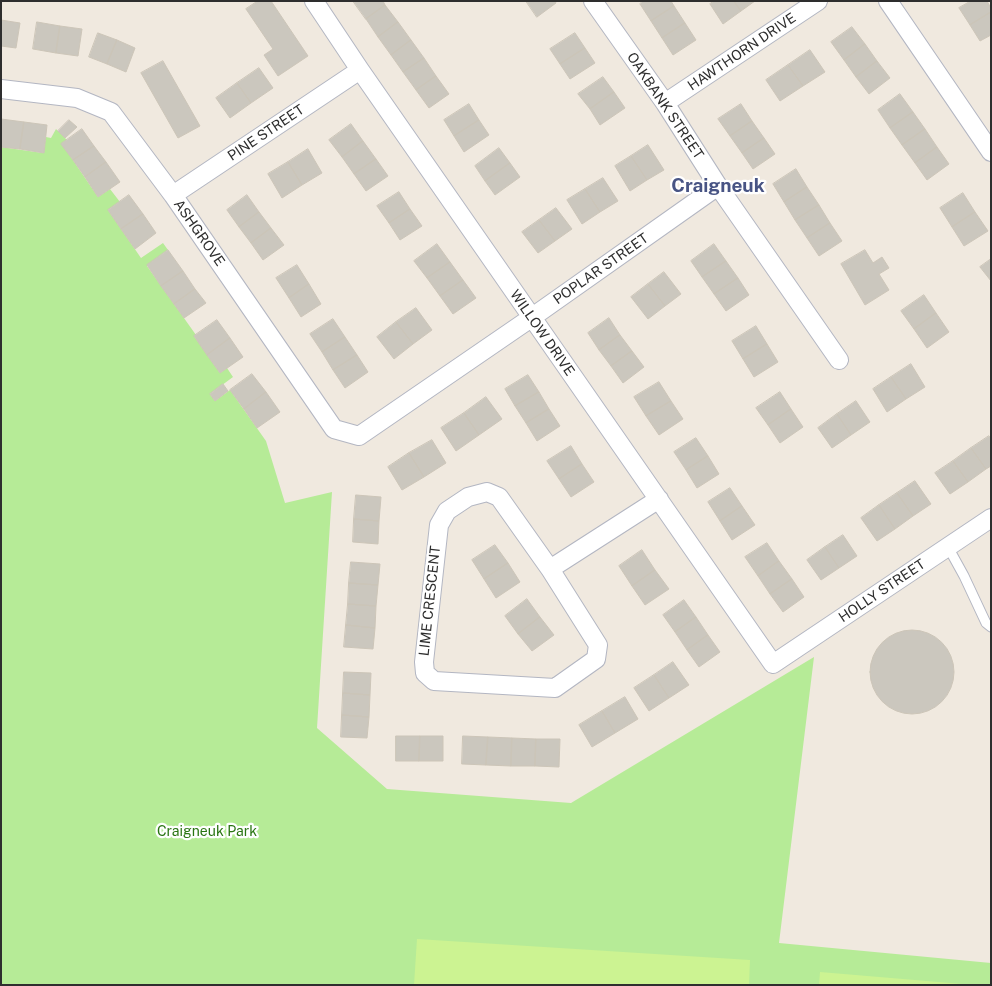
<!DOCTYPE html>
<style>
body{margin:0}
#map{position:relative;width:992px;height:986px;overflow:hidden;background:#f0e9df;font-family:"Public Sans",sans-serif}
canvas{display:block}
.frame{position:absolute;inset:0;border:2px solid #2e2e2e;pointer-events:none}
</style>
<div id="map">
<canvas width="992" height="986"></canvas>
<div class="frame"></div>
</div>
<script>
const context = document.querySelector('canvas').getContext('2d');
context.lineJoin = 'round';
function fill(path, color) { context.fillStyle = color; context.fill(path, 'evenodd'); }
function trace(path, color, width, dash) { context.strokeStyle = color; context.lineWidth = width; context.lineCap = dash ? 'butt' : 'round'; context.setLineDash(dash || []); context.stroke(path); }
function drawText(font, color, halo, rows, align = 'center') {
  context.font = font + ' "Public Sans",sans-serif'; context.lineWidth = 4.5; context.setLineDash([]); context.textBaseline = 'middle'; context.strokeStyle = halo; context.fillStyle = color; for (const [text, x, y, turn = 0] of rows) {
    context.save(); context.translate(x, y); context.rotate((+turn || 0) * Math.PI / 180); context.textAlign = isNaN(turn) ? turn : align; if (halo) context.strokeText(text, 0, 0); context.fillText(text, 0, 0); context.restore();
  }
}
fill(new Path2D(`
 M56 129 67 140 62 144 98 197 110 189 120 202 108 210 141 258 163 243 168 250 147 266 196 335 194 336 220 373 227 368 233 377 210 394 215 401 230 390 266 441 285 503 332 492 317 728 387 789 571 803 814 657 779 943 991 963V985H1V147L43 153 46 137 51 138Z`), '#b6eb97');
fill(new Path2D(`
 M417 939 750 960 749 985H414Z
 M820 972 974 985H819Z`), '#ccf392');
const building = new Path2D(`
 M258 1H271L308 56 278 76 264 55 273 49 246 9Z
 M353 1H383L385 5 366 19Z
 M526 1H555L556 3 537 17Z
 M643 1H671L674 6 651 21 640 4Z
 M714 1H734L741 11 723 24 710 4Z
 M734 1H755L741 11Z
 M971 1H987L991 8V12L970 25 959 8Z
 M385 5 398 22 378 37 366 19Z
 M674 6 685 23 662 38 651 21Z
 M991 12V35L980 41 970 25Z
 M1 20 20 23 16 48 1 46Z
 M37 22 60 26 56 53 33 49Z
 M398 22 411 40 391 55 378 37Z
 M685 23 696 40 673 55 662 38Z
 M60 26 82 29 78 56 56 53Z
 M852 27 865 44 844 60 831 42Z
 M98 33 117 40 107 64 89 57Z
 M575 33 585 48 560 64 550 49Z
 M117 40 135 48 126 72 107 64Z
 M411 40 424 58 403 72 391 55Z
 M865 44 877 61 856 77 844 60Z
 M585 48 595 63 570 79 560 64Z
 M810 50 825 72 803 86 788 65Z
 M424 58 436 76 416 90 403 72Z
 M163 61 200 126 178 138 141 73Z
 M877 61 890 78 869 94 856 77Z
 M788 65 803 86 780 101 766 80Z
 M259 68 273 88 251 103 237 83Z
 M436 76 449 94 429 108 416 90Z
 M603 77 614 92 590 109 578 94Z
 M237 83 251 103 230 118 216 98Z
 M614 92 625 108 600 125 590 109Z
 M900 94 913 112 890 128 878 110Z
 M469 104 479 120 454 136 444 120Z
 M741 104 752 121 730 136 718 119Z
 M913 112 925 129 902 145 890 128Z
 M1 119 24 122 20 149 1 147Z
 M69 120 77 127 65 138 58 131Z
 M479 120 489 135 464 152 454 136Z
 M752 121 764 138 742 153 730 136Z
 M24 122 47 125 44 153 20 149Z
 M351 124 363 141 342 157 329 140Z
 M82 129 94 146 73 160 61 144Z
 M925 129 937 147 915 163 902 145Z
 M764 138 775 154 753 169 742 153Z
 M363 141 376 159 354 174 342 157Z
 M648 145 664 170 647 180 631 156Z
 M94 146 106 162 85 177 73 160Z
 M937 147 949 164 927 180 915 163Z
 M499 148 510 163 485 181 475 166Z
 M308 149 322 173 302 185 288 162Z
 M631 156 647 180 630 191 615 166Z
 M376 159 388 176 366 191 354 174Z
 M106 162 120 182 98 197 85 177Z
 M288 162 302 185 282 198 268 174Z
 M510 163 520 177 495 195 485 181Z
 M796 169 807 187 784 202 773 184Z
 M603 178 618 201 600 212 585 189Z
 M807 187 819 205 795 220 784 202Z
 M585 189 600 212 582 224 567 200Z
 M399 192 410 209 389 223 377 206Z
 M963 193 975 212 952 227 940 208Z
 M129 195 143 214 121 229 108 210Z
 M247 195 259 212 239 227 227 210Z
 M819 205 830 223 807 238 795 220Z
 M556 208 572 229 555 241 539 220Z
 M410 209 422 226 400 240 389 223Z
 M259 212 271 228 251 243 239 227Z
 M975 212 988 231 964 246 952 227Z
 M143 214 156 233 135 249 121 229Z
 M539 220 555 241 538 253 522 232Z
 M830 223 842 241 819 256 807 238Z
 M271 228 284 245 263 260 251 243Z
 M437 244 450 262 427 278 414 261Z
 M714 244 726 261 702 277 691 261Z
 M168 250 183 271 161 286 147 265Z
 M865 250 873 263 882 257 889 268 879 274 889 290 865 305 841 264Z
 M991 259V281L980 267Z
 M726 261 738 278 714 294 702 277Z
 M450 262 463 280 440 296 427 278Z
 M297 265 309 284 289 298 276 278Z
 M183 271 195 289 174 304 161 286Z
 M664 272 681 294 665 306 648 284Z
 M738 278 749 295 726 311 714 294Z
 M463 280 476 298 453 314 440 296Z
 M309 284 321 304 301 317 289 298Z
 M648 284 665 306 648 319 631 297Z
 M195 289 206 303 184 318 174 304Z
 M924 295 936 313 914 329 901 311Z
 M416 308 432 330 413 344 396 322Z
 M936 313 949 332 927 348 914 329Z
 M609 318 620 335 599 350 588 333Z
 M333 319 345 337 322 352 310 334Z
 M217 320 230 338 207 355 194 336Z
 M396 322 413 344 394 359 377 337Z
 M756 326 767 344 743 359 732 341Z
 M620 335 632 351 611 366 599 350Z
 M345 337 357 355 333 370 322 352Z
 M230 338 243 357 220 373 207 355Z
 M767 344 778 362 754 377 743 359Z
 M632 351 644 367 623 383 611 366Z
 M357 355 368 372 345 388 333 370Z
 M911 364 925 387 906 399 891 377Z
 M252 374 266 392 244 409 230 390Z
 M528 375 539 392 515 406 505 389Z
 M891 377 906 399 887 412 873 389Z
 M659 382 671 401 646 416 634 397Z
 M223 384 228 391 215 401 210 394Z
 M266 392 280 412 257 428 244 409Z
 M539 392 549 409 526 423 515 406Z
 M780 392 791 409 768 425 756 408Z
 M486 397 502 419 479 435 464 413Z
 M671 401 683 419 659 435 646 416Z
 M856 401 870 422 851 435 837 414Z
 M549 409 560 426 537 441 526 423Z
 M791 409 803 427 780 443 768 425Z
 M464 413 479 435 456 451 441 428Z
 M837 414 851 435 832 448 818 428Z
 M989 436 991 439V466L986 469 971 448Z
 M696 438 708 456 686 470 674 452Z
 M432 440 446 463 424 477 409 453Z
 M571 446 582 464 559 479 547 461Z
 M971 448 986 469 968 482 953 461Z
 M409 453 424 477 402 490 388 467Z
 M708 456 719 474 697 488 686 470Z
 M953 461 968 482 950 494 935 473Z
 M582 464 594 482 571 497 559 479Z
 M915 481 931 504 913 516 897 493Z
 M730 488 742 506 720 521 708 502Z
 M897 493 913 516 895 529 879 505Z
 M356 495 381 497 379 521 354 519Z
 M879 505 895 529 877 541 861 518Z
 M742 506 755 525 732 540 720 521Z
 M354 519 379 521 378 544 353 542Z
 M843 535 857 556 839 568 825 547Z
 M767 543 779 561 758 576 745 557Z
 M495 545 508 563 484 579 472 560Z
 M825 547 839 568 821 580 807 560Z
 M642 550 655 570 632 586 619 566Z
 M779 561 792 579 770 594 758 576Z
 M351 562 380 564 378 585 349 583Z
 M508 563 520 582 496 598 484 579Z
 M655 570 669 589 645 605 632 586Z
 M792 579 804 597 783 612 770 594Z
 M349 583 378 585 376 606 348 604Z
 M527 599 540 617 518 634 505 616Z
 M684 600 696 617 675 632 663 615Z
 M348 604 376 606 375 628 346 625Z
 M540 617 554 635 532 651 518 634Z
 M696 617 708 635 687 650 675 632Z
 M346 625 375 628 373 649 344 647Z
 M870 672a42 42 0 1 1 84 0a42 42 0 1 1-84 0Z
 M708 635 720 652 699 667 687 650Z
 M673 662 689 685 669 698 654 675Z
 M344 672 371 673 370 695 343 693Z
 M654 675 669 698 649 711 634 688Z
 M343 693 370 695 369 717 342 715Z
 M625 697 638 719 615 733 602 711Z
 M602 711 615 733 592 747 579 725Z
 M342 715 369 717 367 738 341 737Z
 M396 736H420L419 761H396Z
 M420 736H443V761H419Z
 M463 736 488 737 486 765 462 764Z
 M488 737 512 738 511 766 486 765Z
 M512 738 536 739 535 766H511Z
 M536 739H560L559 767 535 766Z`);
fill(building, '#cbc7be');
trace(building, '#ccc5b8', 1);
const service = new Path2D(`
 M948 547 964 576 986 623 991 627`);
const minor = new Path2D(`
 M314 1 360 70 773 664 991 518
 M593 1 665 103 718 186 839 360
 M888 1 991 152
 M1 89 77 98 111 112 173 195 334 429 359 436 531 318 718 186
 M665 103 818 1
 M173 195 360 70
 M487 492 499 497 550 569 598 645 596 659 555 688 434 681 425 673 424 662 439 525 447 511 468 497Z
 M550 569 659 499`);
trace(service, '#b3b6c2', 11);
trace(minor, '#b3b6c2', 20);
trace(service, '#fff', 9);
trace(minor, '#fff', 18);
drawText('14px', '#2e2e2e', '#fff', [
 ["HAWTHORN DRIVE",742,52,-34],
 ["OAKBANK STREET",665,106,56],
 ["PINE STREET",266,133,-34],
 ["ASHGROVE",199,233,55],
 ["POPLAR STREET",601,269,-35],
 ["WILLOW DRIVE",542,333,55],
 ["HOLLY STREET",882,591,-34],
 ["LIME CRESCENT",430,601,-84]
]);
drawText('14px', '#2a7513', '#fff', [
 ["Craigneuk Park",207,832]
]);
drawText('bold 19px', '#485484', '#fff', [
 ["Craigneuk",718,186]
]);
</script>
